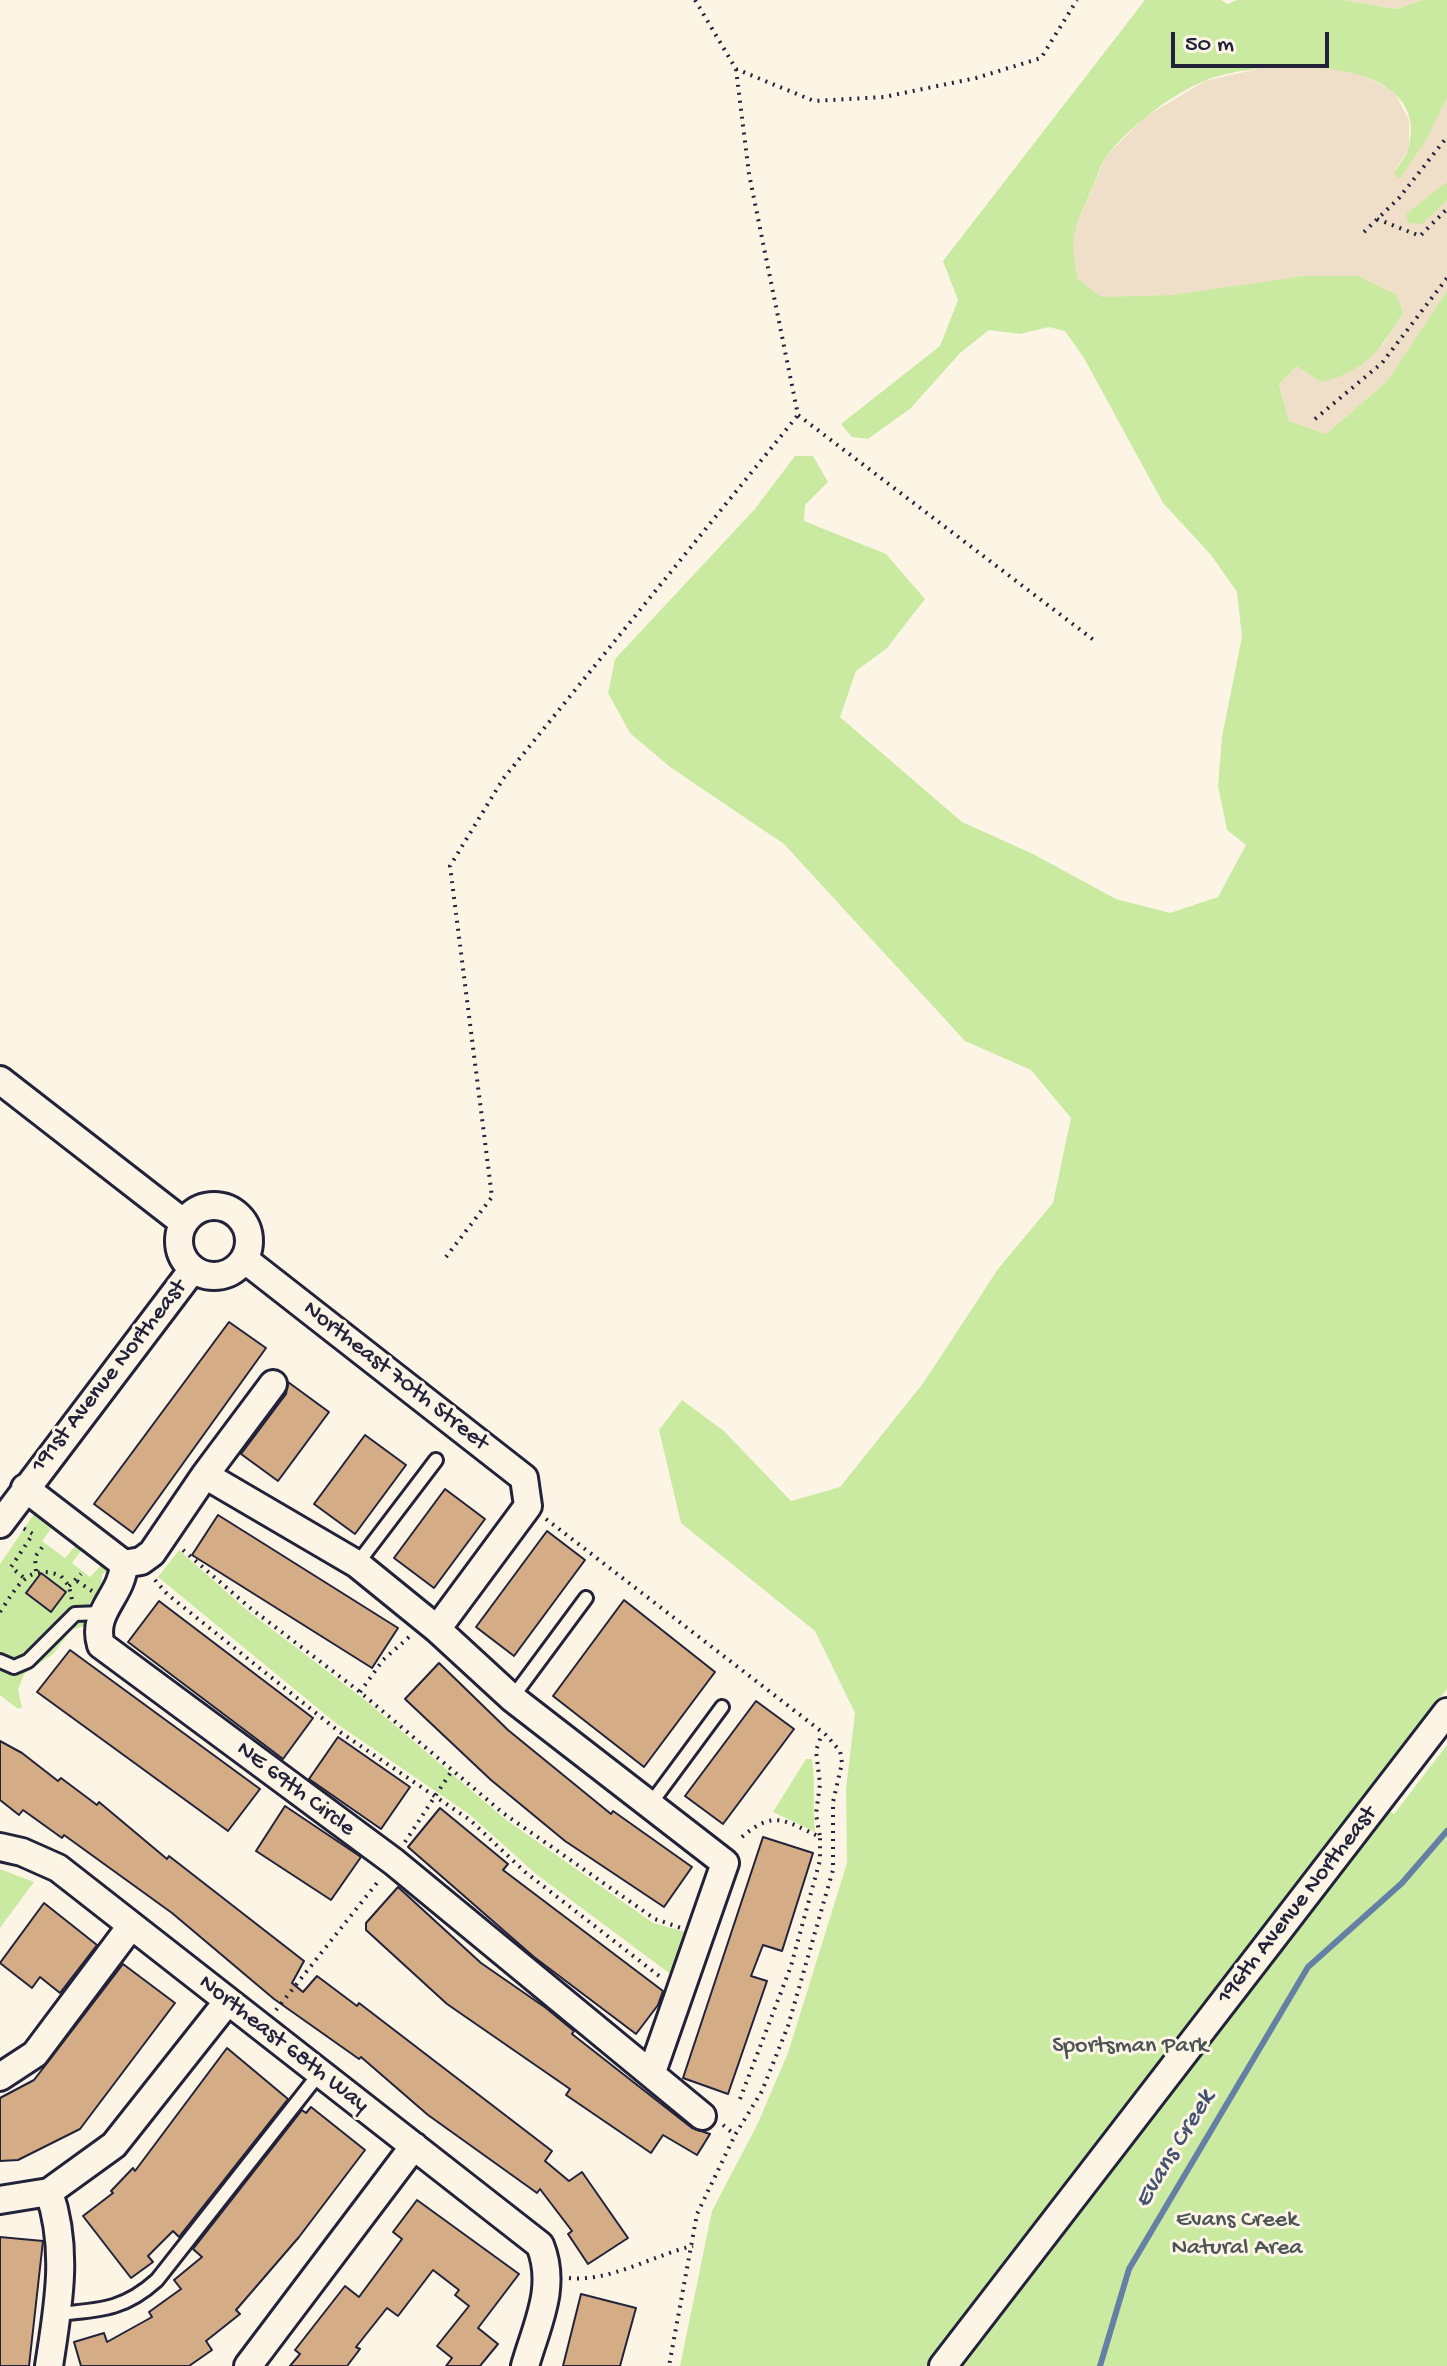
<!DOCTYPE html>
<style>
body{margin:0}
#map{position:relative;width:1447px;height:2366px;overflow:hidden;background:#fcf5e5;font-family:"Gochi Hand",sans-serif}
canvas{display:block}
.scale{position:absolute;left:1171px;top:32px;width:158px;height:36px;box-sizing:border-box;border:4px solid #22223b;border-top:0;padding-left:10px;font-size:24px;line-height:28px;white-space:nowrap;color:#22223b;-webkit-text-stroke:6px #fcf5e5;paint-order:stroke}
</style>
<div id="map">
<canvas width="1447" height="2366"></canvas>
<div class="scale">50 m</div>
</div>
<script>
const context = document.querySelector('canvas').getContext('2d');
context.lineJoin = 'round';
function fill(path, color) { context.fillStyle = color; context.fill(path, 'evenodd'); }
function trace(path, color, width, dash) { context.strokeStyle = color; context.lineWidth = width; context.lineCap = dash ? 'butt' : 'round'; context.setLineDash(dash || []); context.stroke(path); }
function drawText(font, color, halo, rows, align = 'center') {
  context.font = font + ' "Gochi Hand",sans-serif'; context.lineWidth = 6; context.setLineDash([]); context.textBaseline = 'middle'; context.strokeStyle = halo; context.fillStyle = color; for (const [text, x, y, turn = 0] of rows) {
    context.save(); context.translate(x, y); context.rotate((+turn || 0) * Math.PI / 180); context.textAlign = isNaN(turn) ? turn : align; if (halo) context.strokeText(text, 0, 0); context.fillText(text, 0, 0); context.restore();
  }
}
fill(new Path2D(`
 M1341 0H1423L1397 9Z
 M1275 65 1349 69 1394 91 1409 120V147L1394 173 1425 142 1447 98V291L1387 381 1326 434 1289 421 1279 384 1297 366 1383 345 1403 313 1396 295 1101 297 1078 279 1070 241 1106 156 1145 117 1205 81Z`), '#f0dfc8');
fill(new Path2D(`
 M1145 0H1221L1227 4 1237 0H1341L1397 9 1423 0H1447V98L1425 142 1399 179 1394 173C1399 165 1407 155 1409 146 1431 51 1257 59 1204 81 1169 96 1132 125 1108 154 1100 164 1096 181 1090 193 1073 234 1069 234 1078 279L1101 297 1172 295 1305 276H1358L1397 295 1403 313C1381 349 1365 372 1321 382L1297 366 1279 384 1289 421 1326 434 1387 381 1447 291V1689L1366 1793 1394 1814 1447 1745V2366H680L712 2211 758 2123 788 2053 847 1863 846 1789 855 1713 815 1631 681 1523 659 1430 682 1400 724 1431 791 1501 840 1487 924 1382 998 1269 1053 1203 1071 1118 1031 1070 965 1041 784 844 670 767 630 733 608 693 615 659 754 510 795 456H813L828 482 805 505 804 521 886 554 925 599 887 648 856 671 840 717 962 822 1033 854 1116 899 1170 913 1218 897 1246 845 1227 830 1218 786 1222 737 1242 637 1237 592 1211 555 1163 503 1084 358 1065 331 1049 327 1020 334 989 330 960 353 911 408 868 439 852 437 841 424 940 346 958 300 943 261Z
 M1447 182V200L1422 224 1408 223 1406 214Z
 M36 1511 54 1525 42 1541 65 1558 77 1544 83 1548 72 1563 90 1577 103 1563 108 1571 102 1574 101 1587 88 1605 84 1626 71 1630 53 1654 24 1674 18 1690 22 1707 18 1709 0 1695V1564Z
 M179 1550 248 1611 365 1700 505 1819 653 1923 686 1932 673 1976 536 1874 469 1814 337 1724 158 1577Z
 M806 1759H812C816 1785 812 1806 815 1832L773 1812Z
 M0 1869 34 1882 0 1928Z`), '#caeaa2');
trace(new Path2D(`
 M1100 2366 1129 2269 1308 1967 1402 1883 1447 1831`), '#6580a5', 6);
const building = new Path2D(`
 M229 1322 266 1348 133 1533 94 1504Z
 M288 1382 329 1412 278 1481 241 1454 286 1394Z
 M365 1435 406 1465 355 1534 314 1504Z
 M445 1489 485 1519 434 1588 394 1558Z
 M218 1515 398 1628 372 1668 192 1555Z
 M547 1531 585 1560 514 1656 476 1627Z
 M41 1573 66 1592 51 1612 26 1593Z
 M624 1600 715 1672 644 1767 553 1696Z
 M159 1601 313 1718 283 1759 128 1642Z
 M70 1650 260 1789 228 1831 37 1692Z
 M439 1663 508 1730 611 1814 613 1811 692 1867 664 1907 565 1841 491 1780 405 1699Z
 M756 1701 794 1729 723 1824 685 1796Z
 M338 1737 410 1787 381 1829 309 1779Z
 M0 1741 22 1753 58 1781 61 1778 97 1805 99 1802 167 1859 169 1856 304 1961 292 1983 303 1992 317 1976 357 2006 359 2003 552 2151 545 2161 569 2181 582 2172 628 2238 588 2264 568 2234 572 2231 540 2189 537 2193 428 2115 361 2057 359 2059 274 1999 172 1913 64 1835 62 1838 23 1810 19 1815 0 1800Z
 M285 1806 361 1857 331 1900 256 1851Z
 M440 1808 508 1864 503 1870 663 1991 658 2005 636 2034 534 1957 408 1847Z
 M763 1837 813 1853 782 1951 763 1945 751 1976 767 1981 728 2094 683 2078Z
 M398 1887 481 1963 546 2008 574 2031 572 2034 692 2128 710 2134 697 2155 663 2135 651 2153 566 2095 570 2089 447 2004 366 1930V1923Z
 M44 1903 97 1945 60 1993 40 1977 32 1988 0 1963Z
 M123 1964 175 2003 80 2129 18 2160 0 2161V2098L34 2080Z
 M227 2048 288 2099 179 2237 173 2231 148 2256 153 2262 131 2278 83 2216 113 2193 111 2191 133 2168 135 2171Z
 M311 2107 365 2150 299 2237 236 2310 240 2314 206 2341 212 2350 189 2366H81L74 2342 104 2333 107 2342 152 2317 149 2312 181 2289 174 2280 202 2257 193 2249 302 2110 306 2113Z
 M417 2200 519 2274 478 2328 498 2344 480 2366H446L452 2358 437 2346 469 2306 455 2295 459 2290 433 2270 398 2316 387 2308 356 2347 360 2349 347 2366H290L300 2354 295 2350 345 2286 359 2297 402 2239 393 2232Z
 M0 2237 43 2241 29 2366H0Z
 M581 2294 636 2308 620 2366H563Z`);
fill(building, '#d4ac85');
trace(building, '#22223b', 2);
const service = new Path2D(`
 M357 1564 436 1460
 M0 1661 14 1667 28 1661 75 1614 101 1613
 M512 1698 586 1598
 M649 1806 722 1707
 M57 2314C100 2310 124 2310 157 2280L319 2074`);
const minor = new Path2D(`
 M0 1080 184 1223
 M179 1241a35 35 0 1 1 70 0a35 35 0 1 1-70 0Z
 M244 1259 524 1478 528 1506 437 1629
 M205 1475 273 1384
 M25 1488 124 1564
 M0 1524 193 1269
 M0 1847 22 1852 58 1868 540 2245C557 2287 537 2324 525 2366
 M652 2072 725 1863 512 1698 437 1629 357 1564 205 1475 152 1553 141 1561 124 1564C122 1597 91 1611 101 1645L394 1862 702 2116
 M0 2077 35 2054 131 1926
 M49 2192C69 2250 58 2307 49 2366
 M0 2200 49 2192 114 2145 228 2001
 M248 2366 414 2146
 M943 2366 1447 1712`);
trace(service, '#22223b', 18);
trace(minor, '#22223b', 32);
trace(new Path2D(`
 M695 0 736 69 814 101 884 97 976 78 1041 58 1077 0
 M736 69 749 174 798 415 1095 641
 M1377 219 1420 236 1447 209
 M1364 232 1399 198 1447 137
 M1315 419 1382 363 1447 278
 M446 1257 492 1197 450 866 503 779 798 415
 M546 1519 826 1735 840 1751 842 1763 833 1802V1870L788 2026 762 2091 735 2135 697 2214 669 2366
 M183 1550 249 1607 360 1692 503 1813 655 1919 681 1928
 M36 1571 35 1557 43 1546
 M23 1577 11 1567 33 1534 23 1528
 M155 1580 167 1594 337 1730 470 1820 525 1872 663 1979
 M77 1581 92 1591
 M69 1586 81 1574
 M0 1612C17 1587 28 1562 61 1576L69 1586 72 1600
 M360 1692 383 1660 409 1637
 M742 1837C774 1809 785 1821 820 1837L816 1814 820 1784 816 1751 822 1733
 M405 1842 453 1769
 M276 2010 380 1879
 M740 2099 791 1966 820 1860V1837
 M723 2125 735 2135
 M569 2278C611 2282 653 2255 693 2246`), '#22223b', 4, [2, 6]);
trace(service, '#fcf5e5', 12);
trace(minor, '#fcf5e5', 26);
drawText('24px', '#22223b', '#fcf5e5', [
 ["191st Avenue Northeast",110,1377,-52],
 ["Northeast 70th Street",395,1377,38],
 ["NE 69th Circle",295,1790,37],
 ["196th Avenue Northeast",1298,1906,-52],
 ["Northeast 68th Way",283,2045,38]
]);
drawText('24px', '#4c5455', '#fcf5e5', [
 ["Sportsman Park",1130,2047],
 ["Evans Creek",1237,2221],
 ["Natural Area",1237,2249]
]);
drawText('italic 26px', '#445170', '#fcf5e5', [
 ["Evans Creek",1176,2150,-59]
]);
</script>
